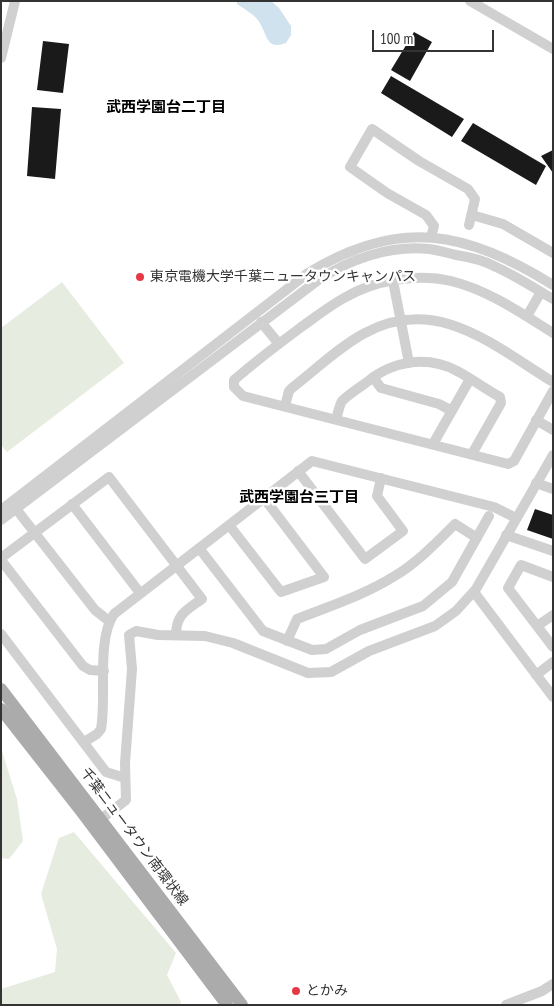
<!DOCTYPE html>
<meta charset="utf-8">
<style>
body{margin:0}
#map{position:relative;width:554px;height:1006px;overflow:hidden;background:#fff;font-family:"PT Sans Narrow",sans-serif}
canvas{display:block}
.frame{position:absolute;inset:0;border:2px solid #333;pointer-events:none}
.scale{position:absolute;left:372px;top:30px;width:122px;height:22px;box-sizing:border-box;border:2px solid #333;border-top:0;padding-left:6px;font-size:15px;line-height:18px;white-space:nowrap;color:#333;-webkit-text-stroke:4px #fff;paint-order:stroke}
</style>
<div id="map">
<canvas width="554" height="1006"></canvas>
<div class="frame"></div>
<div class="scale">100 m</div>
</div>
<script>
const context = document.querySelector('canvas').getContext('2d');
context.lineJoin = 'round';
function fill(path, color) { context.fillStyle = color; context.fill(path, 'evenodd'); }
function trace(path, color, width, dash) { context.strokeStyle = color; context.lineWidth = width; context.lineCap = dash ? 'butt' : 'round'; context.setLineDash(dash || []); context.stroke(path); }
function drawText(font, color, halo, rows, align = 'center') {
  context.font = font + ' "PT Sans Narrow","Noto Sans JP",sans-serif'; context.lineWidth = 5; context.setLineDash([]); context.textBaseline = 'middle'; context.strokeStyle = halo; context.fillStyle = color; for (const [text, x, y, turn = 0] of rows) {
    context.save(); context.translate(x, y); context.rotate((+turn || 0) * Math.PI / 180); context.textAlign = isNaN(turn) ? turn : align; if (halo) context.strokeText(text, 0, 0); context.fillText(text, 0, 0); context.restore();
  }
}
fill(new Path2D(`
 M62 282 124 363 7 452 1 445V328Z
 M1 748 17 799 23 841 9 859 1 858Z
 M74 832 176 953 167 975 181 1002 180 1005H1V989L55 972 57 949 41 894 59 838Z`), '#e6ecdf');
fill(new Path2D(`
 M237 1H271L279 8 291 26V35L286 43C264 51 268 32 257 19 252 13 244 9 237 4Z`), '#cfe2ee');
fill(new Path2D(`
 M414 32 432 42 410 81 391 70Z
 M43 41 69 44 63 93 37 90Z
 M391 76 464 119 452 137 381 93Z
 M32 107 61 109 55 179 27 176Z
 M473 123 546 166 536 185 461 141Z
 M553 150V173L541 156Z
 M535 509 553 515V539L527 530Z`), '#1a1a1a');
trace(new Path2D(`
 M470 1 553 49
 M1 58 15 1
 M472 215 503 224 553 253
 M431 237 434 226 426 215 387 193 350 167 372 129 419 161 468 189 475 199 469 225
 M393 281 409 363
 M527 316 541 292
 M261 322 279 344
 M553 333C521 313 488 290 451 281 417 273 374 280 344 298 328 307 314 318 300 328 277 345 255 362 234 380V387L243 396 508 464 514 461 553 391
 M373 377 381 388 439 404 452 411
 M285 406 289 391 292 388C314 371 340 346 365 333 437 294 494 346 553 382
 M336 419C338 414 339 406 342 401 349 394 359 388 367 382 392 361 427 355 457 371 471 378 485 389 500 397L501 403 472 454
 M536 420 553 430
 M433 444 470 379
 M298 471 365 559 403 531 377 496 381 478
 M536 483 553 489
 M72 504 140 593
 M13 505 95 610 109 621
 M1 510 308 273C400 217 465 231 553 285
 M1 520 317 281C349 259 390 245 429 249 438 250 447 253 456 255 470 257 483 260 496 267 516 276 534 288 553 299
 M229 525 281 592 324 577 264 498
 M506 535 553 551
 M199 548 263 631 312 650 326 649 360 630 423 606 452 582 489 516
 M1 558 109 477 202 599C187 610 176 614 176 635
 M1 560 83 666 90 670 104 671
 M553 577 521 565 508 588 553 647
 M474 592 553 697
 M537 626 553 615
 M1 634 106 772 125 778
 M287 641 297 619C330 606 364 595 393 577 417 563 436 543 455 524L477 538
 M536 675 553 662
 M84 742 97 734 101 729C107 697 96 640 114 614L312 461 494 507 516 518
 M101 819 126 800 125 763 132 669 129 635 136 631 158 635 205 636 233 643 308 673 331 672 369 651 435 626 456 611 476 589 553 455
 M506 1005 542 991 553 984`), '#d0d0d0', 10);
trace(new Path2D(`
 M1 689 242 1005
 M1 709 81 811 227 1005`), '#ababab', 12);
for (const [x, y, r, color] of [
 [140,277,5,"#e63946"],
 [296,991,5,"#e63946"]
]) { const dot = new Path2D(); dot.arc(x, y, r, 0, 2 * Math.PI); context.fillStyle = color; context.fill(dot); trace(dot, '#fff', 2); }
drawText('14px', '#333', '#fff', [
 ["東京電機大学千葉ニュータウンキャンパス",150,277],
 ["とかみ",306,991]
], 'left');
drawText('14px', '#333', '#fff', [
 ["千葉ニュータウン南環状線",134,837,53]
]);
drawText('bold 15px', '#000', '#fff', [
 ["武西学園台二丁目",166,108],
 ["武西学園台三丁目",299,498]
]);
</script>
